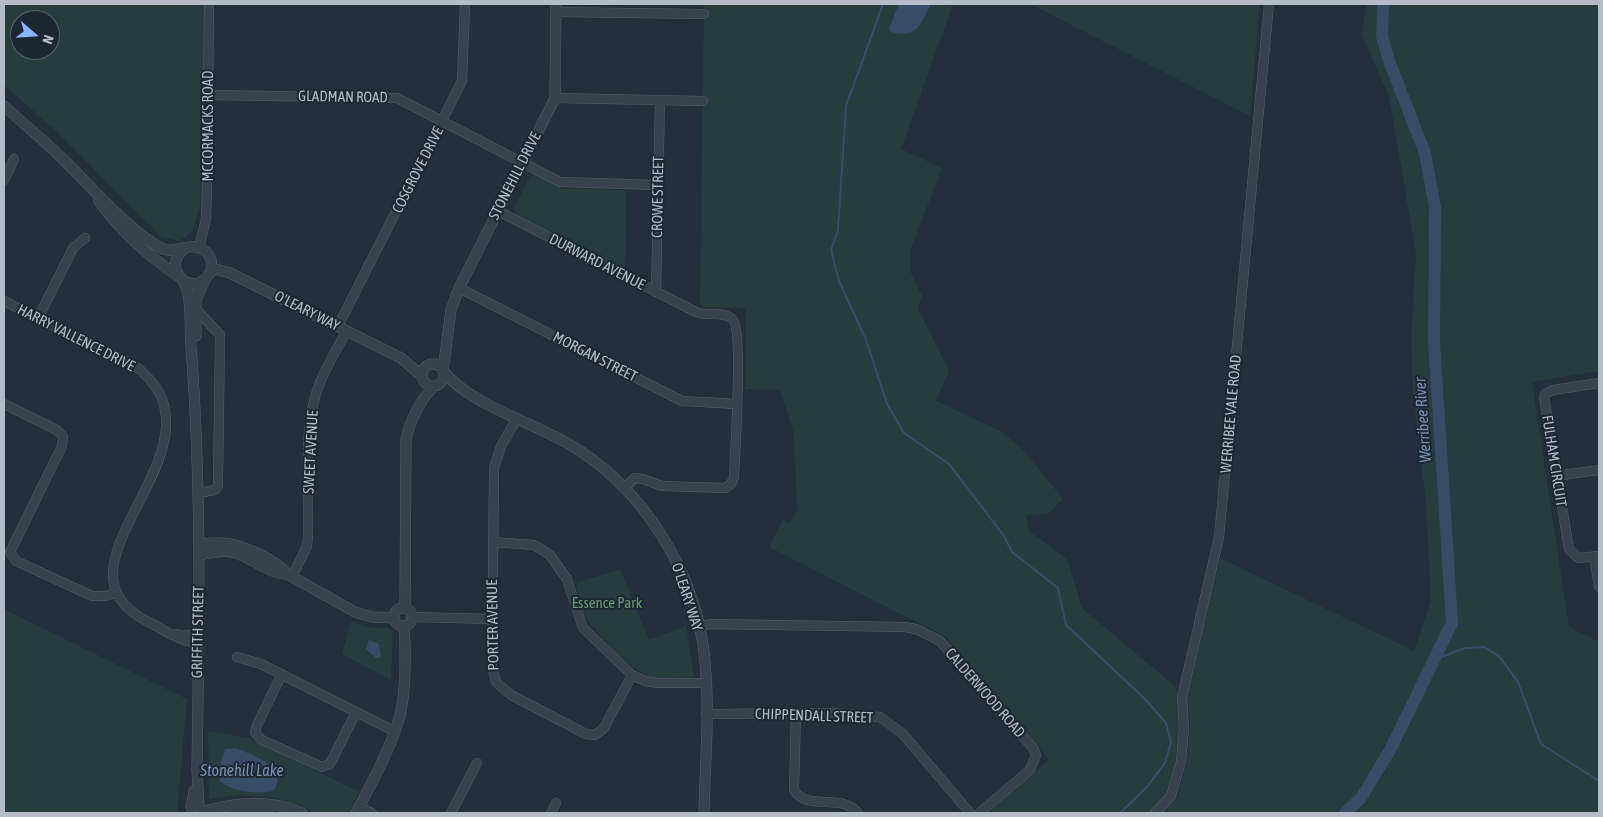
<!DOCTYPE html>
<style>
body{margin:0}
#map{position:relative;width:1603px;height:817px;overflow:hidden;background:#242f3e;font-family:"Asap Condensed",sans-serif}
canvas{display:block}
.frame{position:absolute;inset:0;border:5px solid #b4bcc9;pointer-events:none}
.north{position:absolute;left:10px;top:10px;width:50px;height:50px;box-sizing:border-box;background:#1d2633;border:1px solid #59626f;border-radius:50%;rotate:109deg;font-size:14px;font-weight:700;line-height:20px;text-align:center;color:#b4bcc9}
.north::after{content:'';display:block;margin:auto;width:18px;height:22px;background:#8ab4f8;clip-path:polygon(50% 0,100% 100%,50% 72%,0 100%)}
</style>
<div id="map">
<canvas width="1603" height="817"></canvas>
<div class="frame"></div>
<div class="north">N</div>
</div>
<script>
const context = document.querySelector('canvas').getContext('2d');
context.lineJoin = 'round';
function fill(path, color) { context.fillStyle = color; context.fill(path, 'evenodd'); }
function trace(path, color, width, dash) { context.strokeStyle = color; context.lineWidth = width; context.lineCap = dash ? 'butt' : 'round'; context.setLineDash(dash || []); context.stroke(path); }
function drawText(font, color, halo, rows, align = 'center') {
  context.font = font + ' "Asap Condensed",sans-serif'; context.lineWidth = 4; context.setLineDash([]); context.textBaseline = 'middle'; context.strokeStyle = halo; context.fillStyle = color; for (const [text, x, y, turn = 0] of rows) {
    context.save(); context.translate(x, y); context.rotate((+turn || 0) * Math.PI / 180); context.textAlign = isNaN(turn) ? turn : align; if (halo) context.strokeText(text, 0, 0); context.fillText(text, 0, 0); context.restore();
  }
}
fill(new Path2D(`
 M4 4H205L202 200 192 232 179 241 161 237 58 133 4 85ZM20 20H50V50H20Z
 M704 4H953L901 149 942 168 910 251V271L922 296 918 309 949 371 936 401 1003 432 1025 452 1063 499 1048 514 1026 515 1029 531 1067 559 1082 608 1177 688C1179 722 1184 761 1169 793 1165 800 1156 807 1151 813H987L1049 760 946 637 769 547 783 520 790 524 797 510 794 434 780 390 745 389 746 308 705 307 700 304Z
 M1030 4H1260L1250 116Z
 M1366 4H1599V371L1532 382 1569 627 1599 642V813H1162L1177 798 1187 763 1190 725 1187 695 1220 558 1414 651 1431 600 1426 504 1413 391 1411 337 1416 254 1389 96 1362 35Z
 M536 175 564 189 623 190 626 193 625 266 622 268 516 214 514 208 530 177Z
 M620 569 649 640 686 626 694 677C681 677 665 680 652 677 633 673 591 630 584 613 580 603 578 593 576 583Z
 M4 609 187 699 177 813H4Z
 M351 621 365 627 388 628 393 632 391 680 342 654Z
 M208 731 249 738 359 792 349 813H316L301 806 271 797 240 795 209 799Z`), '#263c3f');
fill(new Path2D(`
 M899 4H931C921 24 917 39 891 32L889 28Z
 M369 640 379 644 381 657 376 658 366 649Z
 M236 748C254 756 288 766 274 791 257 794 234 793 220 781L219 770 225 749Z`), '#394c67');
trace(new Path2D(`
 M883 4 846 106 838 230 831 250 839 281 866 340 887 404 904 433 949 464 1004 536 1012 552 1058 588 1066 625 1145 699 1166 723 1171 742 1165 763 1147 787 1120 813
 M1436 659 1465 648 1484 647 1499 656 1518 682 1541 744 1599 781`), '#394c67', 2);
trace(new Path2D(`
 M1345 813 1361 798 1390 750 1452 623 1434 341 1435 207 1425 153 1388 58 1382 36 1383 4`), '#394c67', 12);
const minor = new Path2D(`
 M556 12 704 14
 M208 95 397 98 560 182 658 185
 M555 98 703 101
 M4 180 14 159
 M498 211 696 312C707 317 724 310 733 320 743 331 735 454 734 477L731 484 725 488 662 486 643 479 635 478 624 488
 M199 248 206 219 207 190 209 4
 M459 288 682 401 737 404
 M656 292 660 101
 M4 301C35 317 67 333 98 348 111 355 128 360 139 369 145 374 155 385 159 392 200 472 48 571 147 621 164 630 180 642 199 643
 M196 309 220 335 218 486 215 490 198 493
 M38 318 73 248 85 238
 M338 326 462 81 465 4
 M1599 383 1553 390 1545 394 1544 397 1569 549 1578 558 1599 556
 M4 404 57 430 63 437 62 446 10 552
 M517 418 501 446 494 468 492 667 496 682 511 695 586 734 595 735 604 728 632 675
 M1555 476 1599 470
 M493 542 534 545 550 555 567 579 583 628 632 675 645 681 657 683H706
 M10 552 16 561 92 596H105L116 593
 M1594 557 1599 587
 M292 577 307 546 308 535C309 494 304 440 314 401 320 376 335 354 346 331
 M413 617 492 619
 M698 627 709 624 905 627 916 629 940 641 1033 748 1036 755 1030 770 979 813
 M176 634 183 636 199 633
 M237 657 261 664 394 731
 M282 674 257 725 255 733 262 740 322 767 330 764 356 712
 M706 714 832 713 880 717 902 733 970 813
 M796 714 794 790C807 812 840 792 858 813
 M359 807 372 813
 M451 813 477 763
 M551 813 556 803
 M1155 813 1171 796 1181 762 1184 729 1182 697 1219 537 1269 4`);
const tertiary = new Path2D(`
 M4 106C24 124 45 141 64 160 89 185 129 230 159 247 172 255 184 245 196 247 212 249 217 269 205 279 187 295 162 267 184 249
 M99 201C121 232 147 255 178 276
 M212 268 230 273 401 358 422 376
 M183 280C193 299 189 326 191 347 202 488 199 629 197 770L199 807
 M196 336V299L205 280
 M422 375a11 11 0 1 1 22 0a11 11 0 1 1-22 0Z
 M443 371C468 403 531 422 567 443 643 486 698 575 705 662 710 712 705 763 704 813
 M443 371 451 310 459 288 555 98 556 4
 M199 544C210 543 221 542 231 544 248 548 277 560 287 574L355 612 372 617 394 618
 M199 555C211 553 224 549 235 553 253 558 268 574 287 574
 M394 617a9 9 0 1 1 18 0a9 9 0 1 1-18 0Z
 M405 608 406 439C411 418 419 402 434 386
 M191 808 194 791
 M204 811C238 802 268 799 302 813
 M235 813H268
 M356 813C371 784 388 754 398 722 406 700 406 650 404 626`);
trace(minor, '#565f6c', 10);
trace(tertiary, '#565f6c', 11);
trace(minor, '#38414e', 9);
trace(tertiary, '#38414e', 10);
drawText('15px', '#b4bcc9', '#1d2633', [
 ["GLADMAN ROAD",343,97,1],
 ["MCCORMACKS ROAD",208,126,-90],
 ["COSGROVE DRIVE",418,170,-63],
 ["STONEHILL DRIVE",515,176,-63],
 ["CROWE STREET",658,197,-89],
 ["DURWARD AVENUE",597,262,27],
 ["O'LEARY WAY",307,311,27],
 ["HARRY VALLENCE DRIVE",76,338,27],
 ["MORGAN STREET",595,357,27],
 ["WERRIBEE VALE ROAD",1231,414,-85],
 ["SWEET AVENUE",311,452,-87],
 ["FULHAM CIRCUIT",1554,461,81],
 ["O'LEARY WAY",687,597,72],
 ["PORTER AVENUE",493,625,-91],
 ["GRIFFITH STREET",198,632,-89],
 ["CALDERWOOD ROAD",985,693,49],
 ["CHIPPENDALL STREET",814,716,2]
]);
drawText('15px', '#6b9a76', '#1d2633', [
 ["Essence Park",607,603]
]);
drawText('italic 16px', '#7c92b1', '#1d2633', [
 ["Werribee River",1423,420,-94],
 ["Stonehill Lake",242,771]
]);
</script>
